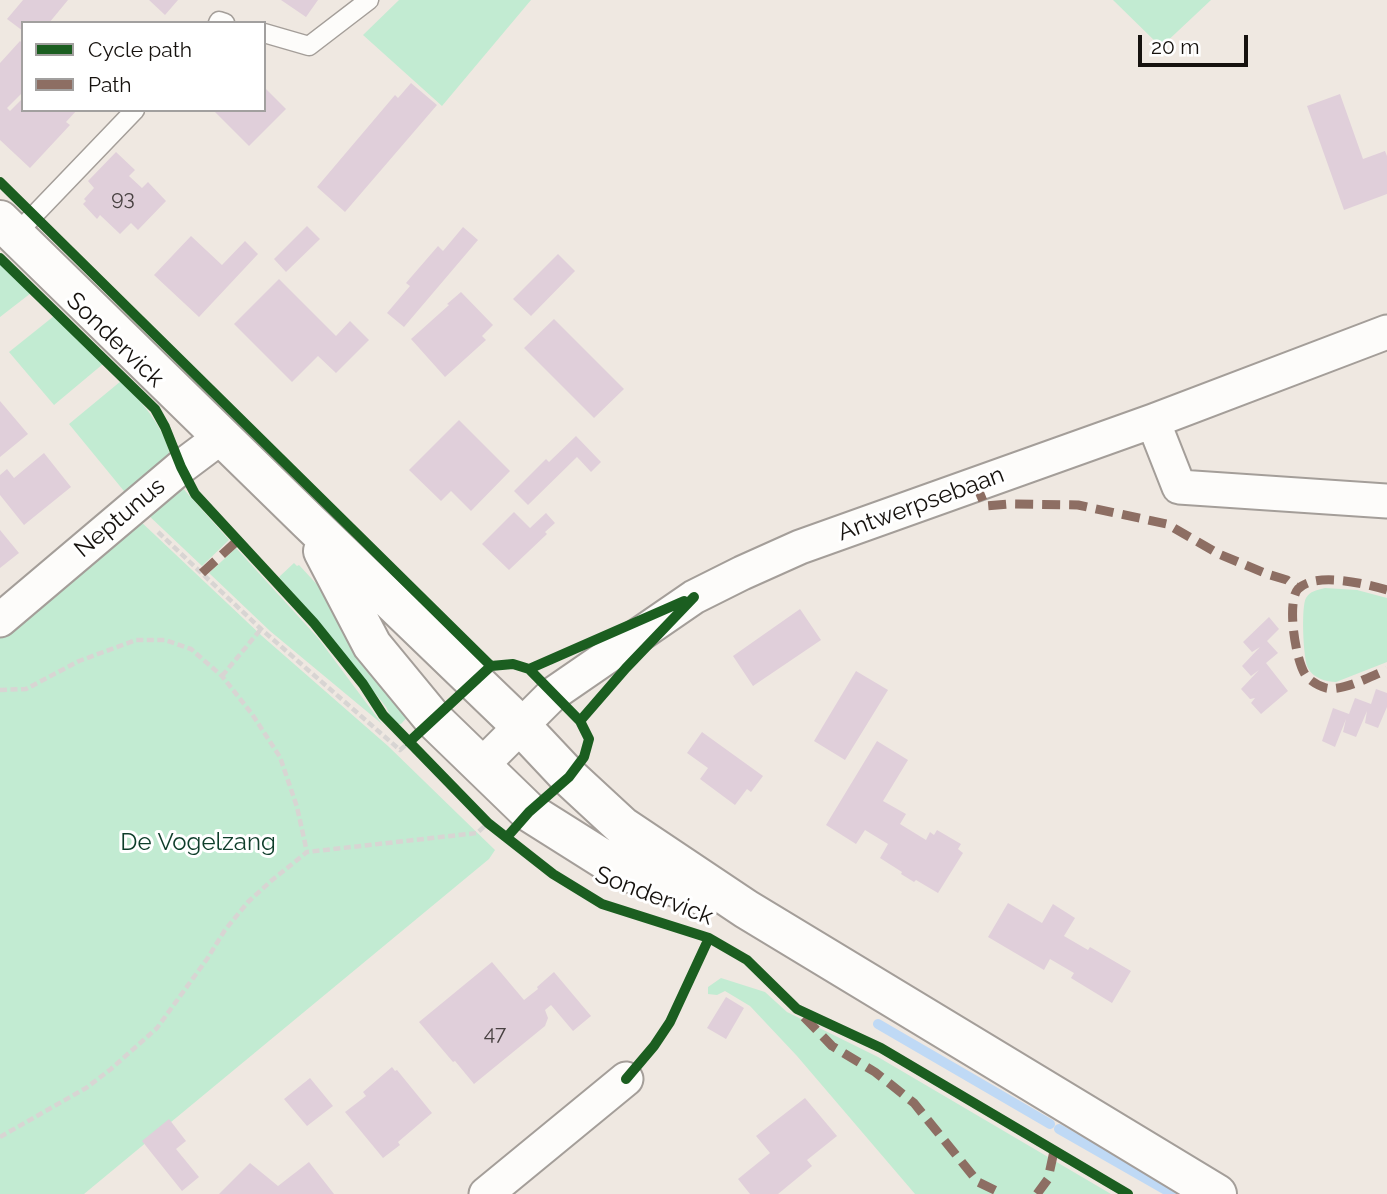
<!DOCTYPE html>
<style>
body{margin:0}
#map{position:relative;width:1387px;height:1194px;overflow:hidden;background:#efe8e1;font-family:Raleway,sans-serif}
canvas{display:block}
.legend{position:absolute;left:21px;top:21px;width:245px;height:91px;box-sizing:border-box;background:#fff;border:2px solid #a2a09f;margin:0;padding:9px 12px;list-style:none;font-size:21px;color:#16120e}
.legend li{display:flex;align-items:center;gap:14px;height:35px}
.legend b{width:35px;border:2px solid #a2a09f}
.scale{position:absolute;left:1138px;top:35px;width:110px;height:32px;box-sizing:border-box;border:4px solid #16120e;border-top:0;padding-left:9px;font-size:21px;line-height:24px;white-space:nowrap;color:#16120e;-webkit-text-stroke:5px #fff;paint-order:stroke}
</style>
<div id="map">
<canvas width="1387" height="1194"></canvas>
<ul class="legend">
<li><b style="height:9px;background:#1b5e20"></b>Cycle path</li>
<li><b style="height:9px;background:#8d6e63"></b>Path</li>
</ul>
<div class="scale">20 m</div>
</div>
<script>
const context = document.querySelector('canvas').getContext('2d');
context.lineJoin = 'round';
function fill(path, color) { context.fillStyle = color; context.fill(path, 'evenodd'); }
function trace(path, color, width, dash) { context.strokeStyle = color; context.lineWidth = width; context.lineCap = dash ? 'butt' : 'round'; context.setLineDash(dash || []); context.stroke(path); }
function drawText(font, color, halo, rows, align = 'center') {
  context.font = font + ' Raleway,sans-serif'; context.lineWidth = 6; context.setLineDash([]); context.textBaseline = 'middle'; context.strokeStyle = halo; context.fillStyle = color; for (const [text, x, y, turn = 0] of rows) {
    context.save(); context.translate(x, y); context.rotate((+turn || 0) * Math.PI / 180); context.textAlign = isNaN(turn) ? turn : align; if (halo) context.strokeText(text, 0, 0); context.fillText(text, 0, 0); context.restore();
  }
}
fill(new Path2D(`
 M399 0H531L442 106 363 35Z
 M1113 0H1211L1161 47Z
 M0 263 31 293 0 317Z
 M54 316 103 364 54 405 9 352Z
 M121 381C144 404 165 428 171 460L128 496 69 424Z
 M179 484 229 540 202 566 146 513Z
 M138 519 262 636 388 746 495 850 489 859 84 1194H0V634Z
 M236 548 318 638 382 724 270 631 209 573Z
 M294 563 297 566 299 565 324 592 413 711 401 724H397L392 719 386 707 325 630 279 577Z
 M1325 588 1357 590 1387 598V662L1336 682C1326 682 1313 678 1308 668 1303 659 1301 606 1306 598 1310 591 1317 590 1325 588Z
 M721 978 765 992 787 1012 878 1057 1111 1194H915L797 1056 750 1006 725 991 717 995 708 994V987Z`), '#c2ebd2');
trace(new Path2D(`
 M878 1024 1050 1124
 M1059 1129 1173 1194`), '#bfd9f5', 10);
fill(new Path2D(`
 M23 0H68L49 23H23V31L7 19Z
 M149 0H178L165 15Z
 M281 0H318L306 17Z
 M20 41 23 44V92L7 108 10 111 23 98V110H77L66 122 70 125 30 168 0 140V63Z
 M411 83 437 105 345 212 317 187 395 95 398 98Z
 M264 87 286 109 249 146 213 110H264Z
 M1340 94 1363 159 1385 151 1387 156V194L1344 210 1307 106Z
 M116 152 135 170 129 176 142 188 148 182 166 201 138 230 131 223 120 234 100 215 97 219 83 204 86 201 84 199 94 188 88 181Z
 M307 226 320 239 286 272 274 259Z
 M463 227 478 240 404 327 387 313 410 286 406 283 438 246 443 251Z
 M191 236 222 265 245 241 258 254 199 317 154 275Z
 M558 254 575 271 531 316 513 299Z
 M279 279 336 336 350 321 369 340 336 373 318 356 292 382 234 324Z
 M461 292 493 325 482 336 486 340 445 377 411 339 449 305 447 304Z
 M554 319 624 389 594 418 524 348Z
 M0 401 28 434 0 457Z
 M459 420 510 471 471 511 451 491 441 501 409 470Z
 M576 436 601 462 591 472 577 457 528 505 514 491 546 459 549 462Z
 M44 453 71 487 24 525 0 495V475L7 469 14 478Z
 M514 512 530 528 546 513 555 523 545 532 547 534 509 570 482 544Z
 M0 530 19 553 0 568Z
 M800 609 821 640 753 686 733 656Z
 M1269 617 1279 629 1267 641 1278 653 1266 663 1288 691 1261 714 1251 703 1255 698 1250 699 1241 689 1259 670 1251 676 1242 666 1260 647 1252 652 1243 642Z
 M856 671 888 690 845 760 814 741Z
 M1376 689 1387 693V707L1378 728 1365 723 1367 711 1356 737 1343 732 1346 719 1335 747 1322 741 1333 708 1349 714 1355 698 1371 704Z
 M702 732 763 776 751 792 747 789 735 805 700 779 708 768 687 753Z
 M877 741 908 760 883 801 906 814 900 824 926 840 930 832 934 835 937 830 961 844 958 849 963 853 938 893 916 880 914 882 901 874 902 872 880 858 888 844 865 830 856 844 826 825Z
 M1008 903 1042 923 1053 904 1075 918 1064 936 1088 950 1090 947 1131 971 1112 1003 1071 978 1074 973 1050 959 1044 970 988 937Z
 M492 962 524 1000 538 989 537 987 554 972 591 1016 573 1031 551 1005 545 1010 548 1018 545 1026 474 1084 455 1061 453 1062 419 1022Z
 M726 997 744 1008 726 1039 707 1028Z
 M392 1067 395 1071 397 1070 432 1113 398 1142 400 1145 383 1158 345 1112 366 1096 363 1092Z
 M310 1078 333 1106 307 1126 284 1099Z
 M805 1098 837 1136 807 1160 812 1166 778 1194H750L738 1179 770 1153 756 1136Z
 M169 1119 186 1141 176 1149 199 1177 182 1191 142 1141Z
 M309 1162 334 1194H219L250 1163 278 1186Z`), '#e0cfda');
const lane = new Path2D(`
 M218 23 219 21 225 23
 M264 33 309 46 369 0
 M15 235 135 110`);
const street = new Path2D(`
 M1153 421 1179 487 1387 501
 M0 620 181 467 221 437
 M482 765 553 694 694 597 742 573 800 547 1153 421 1387 332
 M486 1194 626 1079`);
const secondary = new Path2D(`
 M0 220 307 520 521 726 569 777 622 826 746 909 1217 1194
 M323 551 372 645 433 719 529 812 621 870 704 896`);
trace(lane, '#a49e99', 21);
trace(street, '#a49e99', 37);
trace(secondary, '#a49e99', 42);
trace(new Path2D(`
 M158 532 261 629 400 750 407 744
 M222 676 261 629
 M0 690 26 689 79 661 136 640H165L191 649 222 676 252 714 280 757 297 807 307 852
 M0 1137 86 1088 111 1069 157 1028 207 959 225 930 248 902 271 881 307 852 477 833 488 823`), '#d8d5d3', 4.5, [7, 3.5]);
trace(lane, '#fdfcfa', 18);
trace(street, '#fdfcfa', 33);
trace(secondary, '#fdfcfa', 38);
trace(new Path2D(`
 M976 484 985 506 1008 504 1078 505 1167 524 1219 554 1267 574 1287 580 1299 589
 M202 573 237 541
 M1387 590C1366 584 1316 571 1298 589 1286 602 1296 665 1307 677 1312 682 1319 686 1326 688 1342 692 1371 676 1387 670
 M804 1017 832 1046 875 1072 914 1103 978 1182 1003 1194
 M1037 1194 1048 1179 1054 1151`), '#8d6e63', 9, [18, 9]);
trace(new Path2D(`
 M0 182 491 666
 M0 258 155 409 165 427 181 467 195 494 314 623 363 684 383 715 488 823 553 874 602 904 709 938 747 960 797 1009 881 1048 1128 1194
 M529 669 684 601
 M409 742 491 666 513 664 529 669 580 721
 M507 837 529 812 569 777 584 757 589 739 580 721 626 668 694 597
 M626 1079 654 1046 670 1022 709 938`), '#1b5e20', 10);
drawText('21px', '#484141', null, [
 ["93",123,199],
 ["47",495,1034]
]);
drawText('24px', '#16120e', '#fff', [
 ["Sondervick",115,340,44],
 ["Antwerpsebaan",921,504,-20],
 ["Neptunus",120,518,-40],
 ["Sondervick",654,896,21]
]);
drawText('24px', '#0e3d2a', '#fff', [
 ["De Vogelzang",198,843]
]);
</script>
